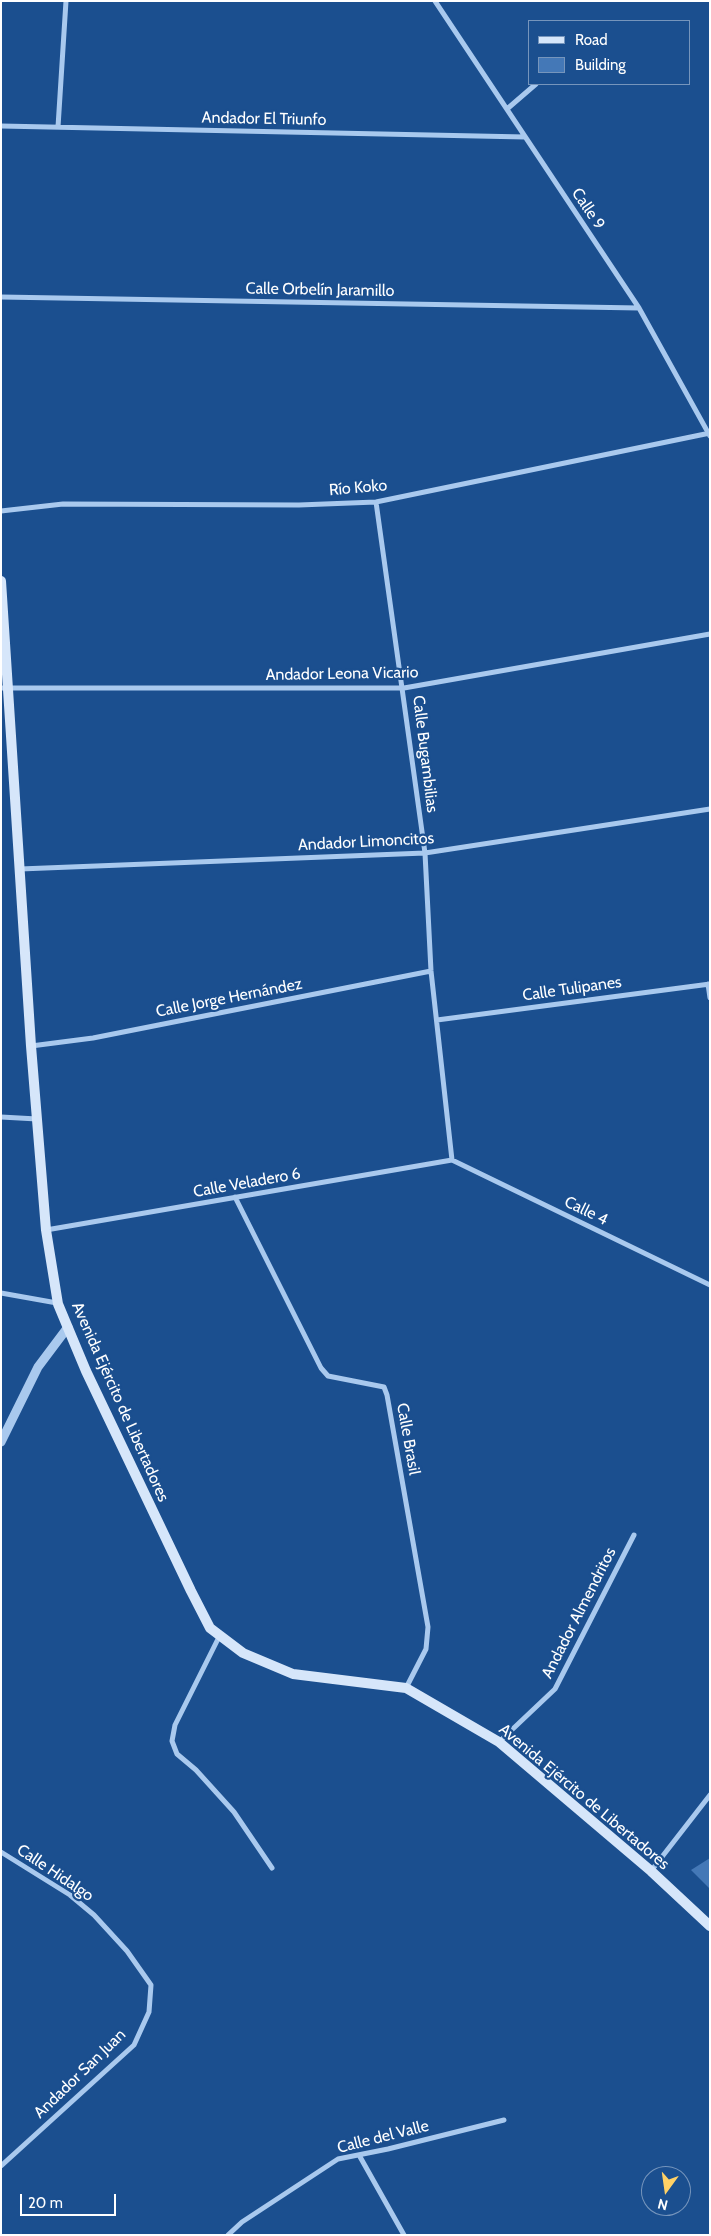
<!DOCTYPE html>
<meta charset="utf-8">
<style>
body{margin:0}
#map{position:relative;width:711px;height:2236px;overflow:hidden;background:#1b4f8f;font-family:Cabin,sans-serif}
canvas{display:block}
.frame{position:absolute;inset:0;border:2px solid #fff;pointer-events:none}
.legend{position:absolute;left:528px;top:20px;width:162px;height:65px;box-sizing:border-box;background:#1b4f8f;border:1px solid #7695bc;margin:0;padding:6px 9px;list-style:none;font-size:15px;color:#fff}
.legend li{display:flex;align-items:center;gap:10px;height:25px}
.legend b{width:25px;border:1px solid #7695bc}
.north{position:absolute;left:641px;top:2166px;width:50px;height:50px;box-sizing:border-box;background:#1b4f8f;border:1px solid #7695bc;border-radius:50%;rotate:194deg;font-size:14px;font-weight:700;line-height:20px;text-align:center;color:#fff}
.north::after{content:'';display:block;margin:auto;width:18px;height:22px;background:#ffd166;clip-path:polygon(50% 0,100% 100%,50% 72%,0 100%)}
.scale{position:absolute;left:20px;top:2194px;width:96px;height:22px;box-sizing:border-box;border:2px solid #fff;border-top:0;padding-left:6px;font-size:15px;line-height:18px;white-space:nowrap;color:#fff;-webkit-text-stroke:4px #1b4f8f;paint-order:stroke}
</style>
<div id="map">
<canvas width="711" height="2236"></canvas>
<div class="frame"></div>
<ul class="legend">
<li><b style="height:6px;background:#d6e6fa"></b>Road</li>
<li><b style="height:14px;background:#4478b7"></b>Building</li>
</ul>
<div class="north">N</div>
<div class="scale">20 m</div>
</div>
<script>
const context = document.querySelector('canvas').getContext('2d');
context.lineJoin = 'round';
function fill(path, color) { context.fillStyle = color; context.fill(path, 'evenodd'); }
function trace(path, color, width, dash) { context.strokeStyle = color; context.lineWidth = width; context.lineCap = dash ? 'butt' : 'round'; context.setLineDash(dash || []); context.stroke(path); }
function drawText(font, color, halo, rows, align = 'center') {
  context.font = font + ' Cabin,sans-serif'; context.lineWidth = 4.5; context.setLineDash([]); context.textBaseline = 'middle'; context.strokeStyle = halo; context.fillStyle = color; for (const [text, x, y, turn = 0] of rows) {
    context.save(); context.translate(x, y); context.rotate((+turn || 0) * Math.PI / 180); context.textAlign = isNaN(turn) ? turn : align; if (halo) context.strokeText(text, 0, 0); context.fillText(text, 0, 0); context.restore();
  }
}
fill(new Path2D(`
 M710 1858V1889L691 1870Z`), '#4478b7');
trace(new Path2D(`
 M435 1 639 308 710 436
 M507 109 536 84
 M1 126 525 137
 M58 127 66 1
 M1 297 639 308
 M376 502 425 853 431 971 452 1160
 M1 511 63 504 299 505 376 502 710 433
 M1 688H404L710 634
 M20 869 425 853 710 809
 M708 984 710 998
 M437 1020 710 984
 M31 1046 93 1038 431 971
 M1 1117 37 1119
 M452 1160 710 1285
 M235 1197 321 1368 328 1376 384 1387 387 1395 428 1627 426 1649 406 1688
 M46 1230 452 1160
 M1 1293 57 1303
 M220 1635 175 1725 172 1741 177 1754 196 1770 234 1812 272 1868
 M499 1742 555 1689 634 1535
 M1 1852 70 1895 94 1915 127 1951 151 1985 149 2012 134 2045 1 2166
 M651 1871 710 1795
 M359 2155 404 2235
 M228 2235 242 2222 338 2159 388 2149 504 2120`), '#a9c9ee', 5);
trace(new Path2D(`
 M1 1442 38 1367 68 1327`), '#a9c9ee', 9);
trace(new Path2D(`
 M1 581 31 1046 46 1230 58 1304 86 1371 191 1591 210 1628 243 1653 293 1674 406 1688 499 1742 651 1871 710 1926`), '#d6e6fa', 10);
drawText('16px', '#fff', '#1b4f8f', [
 ["Andador El Triunfo",264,119,1],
 ["Calle 9",588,209,56],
 ["Calle Orbelín Jaramillo",320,290,1],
 ["Río Koko",358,488,-5],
 ["Andador Leona Vicario",342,674,-1],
 ["Calle Bugambilias",425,754,83],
 ["Andador Limoncitos",366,842,-3],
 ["Calle Tulipanes",572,989,-8],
 ["Calle Jorge Hernández",229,998,-11],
 ["Calle Veladero 6",247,1183,-10],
 ["Calle 4",586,1211,26],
 ["Avenida Ejército de Libertadores",120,1402,66],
 ["Calle Brasil",408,1439,80],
 ["Andador Almendritos",579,1613,-63],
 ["Avenida Ejército de Libertadores",584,1797,40],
 ["Calle Hidalgo",55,1873,34],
 ["Andador San Juan",80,2074,-44],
 ["Calle del Valle",383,2137,-14]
]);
</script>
